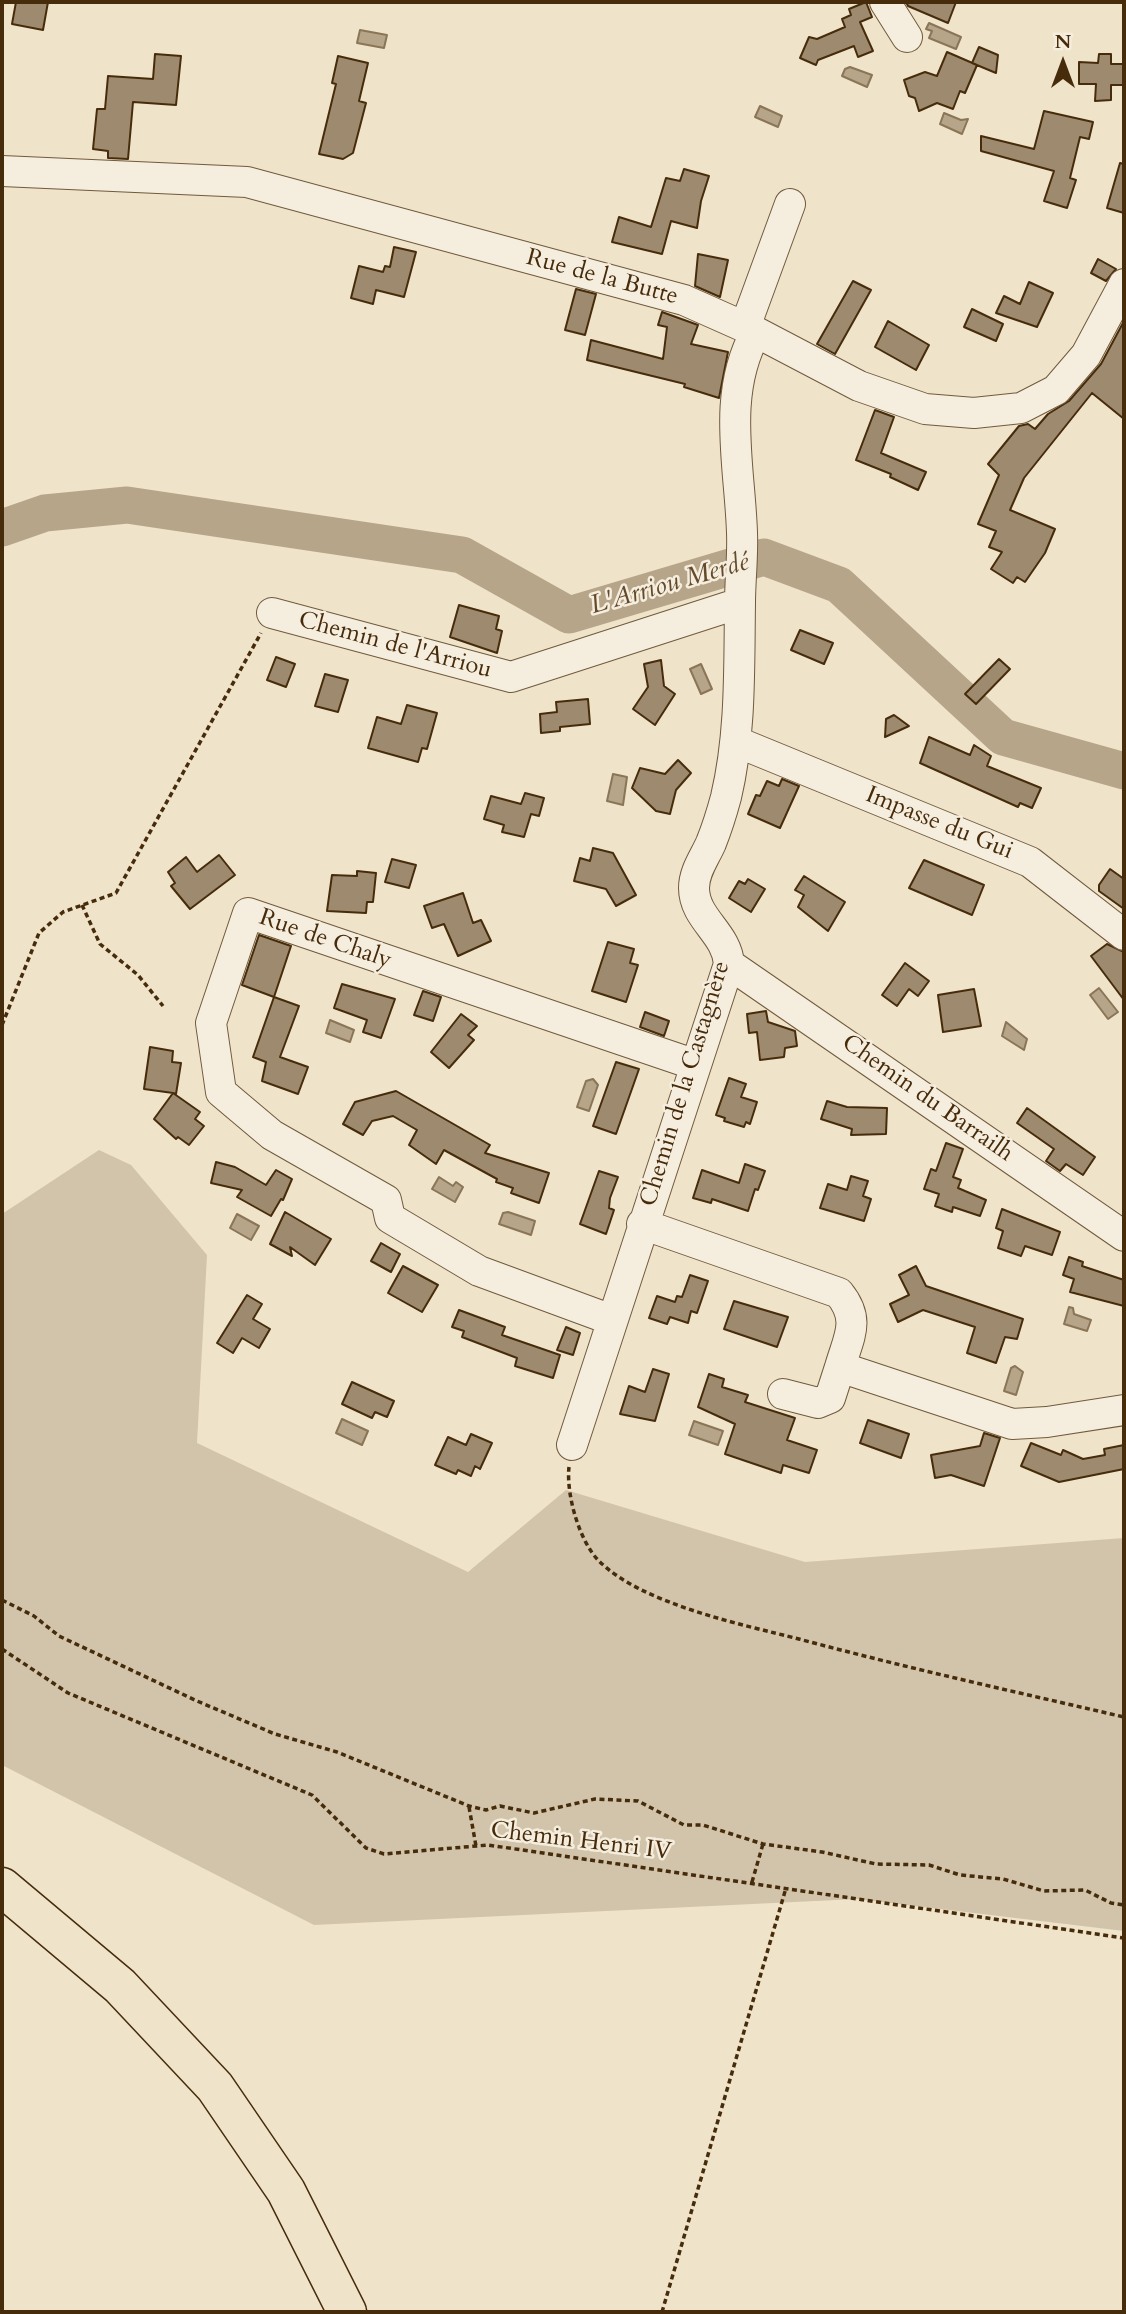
<!DOCTYPE html>
<meta charset="utf-8">
<style>
body{margin:0}
#map{position:relative;width:1126px;height:2314px;overflow:hidden;background:#efe3ca;font-family:Cardo,serif}
canvas{display:block}
.frame{position:absolute;inset:0;border:4px solid #472c0c;pointer-events:none}
.north{position:absolute;left:1028px;top:28px;width:70px;height:70px;-webkit-text-stroke:5px #f5eddd;paint-order:stroke;rotate:0deg;font-size:19px;font-weight:700;line-height:28px;text-align:center;color:#472c0c}
.north::after{content:'';display:block;margin:auto;width:24px;height:32px;background:#472c0c;clip-path:polygon(50% 0,100% 100%,50% 72%,0 100%)}
</style>
<div id="map">
<canvas width="1126" height="2314"></canvas>
<div class="frame"></div>
<div class="north">N</div>
</div>
<script>
const context = document.querySelector('canvas').getContext('2d');
context.lineJoin = 'round';
function fill(path, color) { context.fillStyle = color; context.fill(path, 'evenodd'); }
function trace(path, color, width, dash) { context.strokeStyle = color; context.lineWidth = width; context.lineCap = dash ? 'butt' : 'round'; context.setLineDash(dash || []); context.stroke(path); }
function drawText(font, color, halo, rows, align = 'center') {
  context.font = font + ' Cardo,serif'; context.lineWidth = 5; context.setLineDash([]); context.textBaseline = 'middle'; context.strokeStyle = halo; context.fillStyle = color; for (const [text, x, y, turn = 0] of rows) {
    context.save(); context.translate(x, y); context.rotate((+turn || 0) * Math.PI / 180); context.textAlign = isNaN(turn) ? turn : align; if (halo) context.strokeText(text, 0, 0); context.fillText(text, 0, 0); context.restore();
  }
}
fill(new Path2D(`
 M99 1150 131 1165 207 1255 197 1443 468 1572 566 1490 805 1562 1124 1538V1931L857 1899 314 1925 2 1765V1214Z`), '#d2c4aa');
const water = new Path2D(`
 M929 23 961 37 956 49 929 38 932 31 926 29Z
 M360 30 387 35 384 48 357 43Z
 M850 67 872 75 867 87 842 76 845 69Z
 M760 106 782 116 778 127 755 117Z
 M944 113 961 120 968 119 962 134 940 124Z
 M701 664 712 689 701 694 690 669Z
 M613 774 627 777 623 805 607 801Z
 M1099 988 1118 1012 1108 1019 1090 995Z
 M330 1020 354 1030 350 1042 326 1033Z
 M1006 1022 1027 1039 1024 1050 1002 1036Z
 M593 1079 598 1085 589 1111 577 1107 586 1081Z
 M439 1177 453 1186 456 1182 463 1187 455 1202 432 1189Z
 M508 1212 535 1221 531 1235 499 1224 503 1213Z
 M237 1214 259 1226 251 1240 230 1228Z
 M1069 1307 1073 1308 1074 1314 1091 1320 1087 1331 1064 1324Z
 M1015 1366 1023 1372 1016 1395 1004 1391 1011 1368Z
 M342 1419 368 1431 362 1445 336 1433Z
 M694 1421 723 1431 718 1445 689 1435Z`);
fill(water, '#b6a589');
trace(water, '#8a7557', 2);
trace(new Path2D(`
 M2 528 45 513 127 505 462 555 569 615 764 557 839 585 1003 737 1124 771`), '#b6a589', 37);
const building = new Path2D(`
 M16 2H48L43 30 12 24Z
 M866 2 872 17 860 22 873 51 858 57 854 46 818 60 816 65 800 58 809 37 817 39 845 27 842 19 851 15 849 9Z
 M906 2H956L948 23 908 6Z
 M979 47 998 55 996 73 972 63Z
 M947 52 977 65 965 93 960 91 953 109 937 103 919 111 915 98 909 96 904 80 925 72 937 76Z
 M155 54 181 56 176 105 133 102 128 159 108 158V151L93 149 97 109H105L108 76 153 79Z
 M1099 54H1111V64H1124V85H1111V100L1095 101 1096 84H1079V62L1098 63Z
 M338 56 368 63 359 101 366 103 353 153 343 159 319 154 336 84 332 83Z
 M1044 111 1093 122 1089 139 1080 137 1070 178 1076 180 1067 208 1044 201 1054 171 981 151V136L1034 149Z
 M1120 163 1124 164V213L1107 208Z
 M684 169 709 176 701 201 697 228 671 221 662 254 612 242 619 217 651 227 666 178 680 181Z
 M394 247 416 252 404 297 376 290 373 304 351 298 359 266 383 272 385 266 390 267Z
 M698 254 728 260 720 297 695 286Z
 M1098 259 1116 269 1106 281 1091 273Z
 M853 281 871 290 835 354 817 344Z
 M1029 282 1053 293 1037 327 996 313 1004 296 1020 304Z
 M576 289 596 294 585 335 565 330Z
 M972 309 1003 324 996 341 964 327Z
 M662 312 698 325 691 344 728 352 719 398 684 387 685 384 587 360 591 340 663 359 667 327 658 325Z
 M888 321 929 345 916 370 875 347Z
 M1124 321V419L1092 393 1024 478 1010 510 1055 529 1045 553 1025 582 1017 577 1013 583 991 569 1002 552 989 547 996 531 978 524 999 475 988 464 1019 426 1028 424 1035 429 1048 414 1069 401 1101 364Z
 M875 410 894 417 881 453 926 472 918 490 890 477 891 474 856 460Z
 M459 605 499 616 496 629 502 631 497 653 450 637Z
 M800 630 833 643 824 664 791 650Z
 M276 657 295 664 286 687 267 680Z
 M999 659 1010 669 976 704 965 694Z
 M661 660 664 686 675 694 655 725 633 709 648 687 644 664Z
 M325 674 348 680 338 712 315 706Z
 M588 699 590 724 560 727V731L541 733 540 714 557 712 556 702Z
 M407 705 437 713 427 749 422 748 418 762 368 748 377 717 401 724Z
 M894 715 909 726 885 737 886 719Z
 M929 737 970 755 974 745 991 756 987 766 1041 788 1032 808 1020 803 1018 807 920 763Z
 M678 760 691 773 676 790 670 814 656 811 632 788 640 768 665 774Z
 M782 779 799 786 780 828 748 814 756 795 760 796 767 781 779 786Z
 M525 793 544 798 539 816 531 814 524 837 502 832 504 825 484 819 491 796 521 804Z
 M593 848 613 853 636 895 616 906 606 889 574 881 580 858 590 861Z
 M219 855 235 875 190 909 171 886 175 883 168 872 186 857 197 872Z
 M392 859 416 865 409 888 385 882Z
 M924 860 984 885 972 915 909 888Z
 M1110 869 1124 879V909L1099 891V885Z
 M357 871 376 873 373 902H367L366 913 327 911 332 875 357 876Z
 M804 876 845 902 828 931 798 907 804 895 795 890Z
 M748 879 765 889 751 912 729 898 739 881 745 884Z
 M463 893 473 923 481 920 491 941 458 956 444 924 432 928 424 906Z
 M259 935 291 946 274 997 242 985Z
 M608 942 634 949 630 963 638 965 626 1002 592 991Z
 M1107 944 1124 952V1000L1091 956Z
 M905 963 929 981 918 996 909 989 897 1006 882 995Z
 M342 984 395 999 381 1038 363 1032 367 1020 334 1008Z
 M974 989 981 1026 943 1032 938 995Z
 M423 991 441 997 433 1021 414 1015Z
 M274 997 299 1006 280 1057 308 1067 298 1094 262 1081 266 1062 253 1057Z
 M766 1011 768 1022 795 1031 797 1046 785 1048 784 1057 760 1060 757 1032 749 1033 747 1014Z
 M645 1012 669 1021 664 1036 640 1027Z
 M461 1014 477 1026 468 1035 474 1040 449 1068 431 1052Z
 M150 1047 173 1051 172 1062 181 1063 176 1094 173 1093 200 1112 195 1119 204 1126 189 1145 178 1137 176 1139 154 1119 173 1093 144 1089Z
 M616 1062 639 1069 616 1134 593 1126Z
 M729 1078 746 1084 741 1097 757 1102 750 1124 746 1122 744 1127 724 1121 725 1118 716 1115Z
 M396 1091 490 1145 485 1153 549 1173 539 1203 511 1193 513 1188 496 1182 497 1179 444 1150 436 1164 409 1145 417 1130 393 1116 372 1121 363 1135 343 1124 355 1102Z
 M827 1101 847 1107 887 1108 886 1134 851 1135 852 1129 821 1119Z
 M1027 1108 1095 1157 1083 1175 1066 1164 1060 1171 1046 1161 1054 1149 1017 1123Z
 M946 1143 963 1149 953 1177 961 1180 958 1188 986 1200 980 1216 953 1207 952 1212 935 1206 939 1194 924 1189 931 1169 936 1171Z
 M216 1162 235 1167 266 1185 276 1170 292 1179 283 1200 281 1199 271 1216 237 1197 242 1190 211 1183Z
 M745 1164 765 1171 758 1190 755 1189 748 1211 712 1199 711 1203 693 1198 702 1170 739 1183Z
 M599 1171 618 1177 610 1198 609 1208 614 1210 606 1234 580 1224Z
 M851 1176 868 1181 863 1196 871 1199 864 1221 820 1208 828 1184 847 1190Z
 M1002 1209 1060 1232 1052 1255 1025 1246 1021 1256 998 1248 1003 1231 996 1228Z
 M285 1212 331 1239 315 1265 290 1247 292 1256 270 1244Z
 M381 1243 400 1254 391 1272 371 1261Z
 M1069 1257 1083 1262 1082 1266 1124 1280V1306L1070 1292 1074 1279 1063 1275Z
 M403 1266 438 1285 422 1312 388 1293Z
 M916 1266 926 1286 1023 1319 1017 1339 1005 1337 996 1363 967 1353 975 1327 923 1310 898 1322 890 1304 909 1295 899 1275Z
 M690 1275 708 1281 697 1313 691 1311 688 1323 670 1317 667 1324 649 1318 657 1296 675 1302 677 1296 682 1297Z
 M247 1295 262 1304 253 1319 270 1329 259 1348 242 1338 233 1353 217 1343Z
 M734 1301 788 1317 777 1347 724 1329Z
 M459 1310 505 1327 502 1335 560 1355 553 1378 515 1366 517 1358 462 1337 464 1331 452 1327Z
 M566 1327 580 1333 573 1355 557 1350Z
 M653 1369 669 1374 655 1421 620 1414 629 1386 645 1392Z
 M709 1374 724 1379 722 1387 748 1395 745 1402 795 1418 787 1440 817 1450 809 1473 783 1465 781 1473 725 1454 735 1424 698 1407Z
 M352 1382 394 1401 387 1417 375 1412 372 1418 342 1404Z
 M868 1420 909 1434 901 1458 860 1443Z
 M984 1433 1000 1438 984 1486 951 1475 935 1478 931 1455 980 1446Z
 M471 1434 492 1443 480 1469 475 1466 471 1476 458 1470 456 1474 435 1465 448 1437 466 1445Z
 M1031 1443 1061 1455 1063 1450 1083 1459 1105 1455 1104 1449 1124 1445V1469L1059 1482 1021 1466Z`);
fill(building, '#9e8b6f');
trace(building, '#472c0c', 2);
const minor = new Path2D(`
 M885 2 907 37
 M2 171 247 182 684 300 756 332 859 386 925 409 974 413 1021 408 1056 390 1086 355 1124 284
 M745 327 790 204
 M272 613 511 677 740 603C740 580 743 557 742 533 740 466 721 395 756 332
 M737 742 1030 862 1124 935
 M729 964 1124 1236
 M642 1224 839 1293C861 1320 849 1336 840 1367L1012 1424 1047 1422 1124 1410
 M612 1320 479 1271 390 1218 386 1200 272 1135 221 1092 211 1023 248 913 696 1065
 M783 1394 818 1403 830 1398 840 1367
 M572 1445 729 964C727 933 694 919 694 888 694 871 705 857 711 843 717 828 722 812 726 797 741 734 739 668 740 603`);
const major = new Path2D(`
 M2 1887 120 1986 215 2087 286 2191 347 2312`);
trace(minor, '#715a3c', 32);
trace(major, '#472c0c', 41);
trace(new Path2D(`
 M82 905 100 944 138 975 163 1006
 M2 1025 39 933 63 912 116 893 261 633
 M569 1467C566 1494 579 1541 599 1561 642 1604 740 1624 799 1639 907 1668 1016 1692 1124 1717
 M2 1600 34 1616 59 1636 197 1701 275 1734 337 1752 469 1806 486 1810 500 1806 534 1813 595 1799 638 1801 684 1825H703L763 1844 822 1852 876 1864 929 1865 960 1875 1003 1879 1044 1891 1085 1890 1111 1903 1124 1905
 M2 1649 68 1693 312 1795 366 1848 384 1854 488 1845 1124 1938
 M469 1807 476 1846
 M752 1882 763 1844
 M662 2312 786 1888`), '#472c0c', 3.5, [5, 3.5]);
trace(minor, '#f5eddd', 30);
trace(major, '#efe3ca', 38);
drawText('24px', '#472c0c', '#f5eddd', [
 ["Rue de la Butte",602,278,15],
 ["Chemin de l'Arriou",395,646,15],
 ["Impasse du Gui",939,824,22],
 ["Rue de Chaly",325,940,19],
 ["Chemin de la Castagnère",686,1084,-73],
 ["Chemin du Barrailh",927,1099,35],
 ["Chemin Henri IV",581,1842,7]
]);
drawText('italic 26px', '#634a2b', '#f5eddd', [
 ["L'Arriou Merdé",670,585,-16]
]);
</script>
